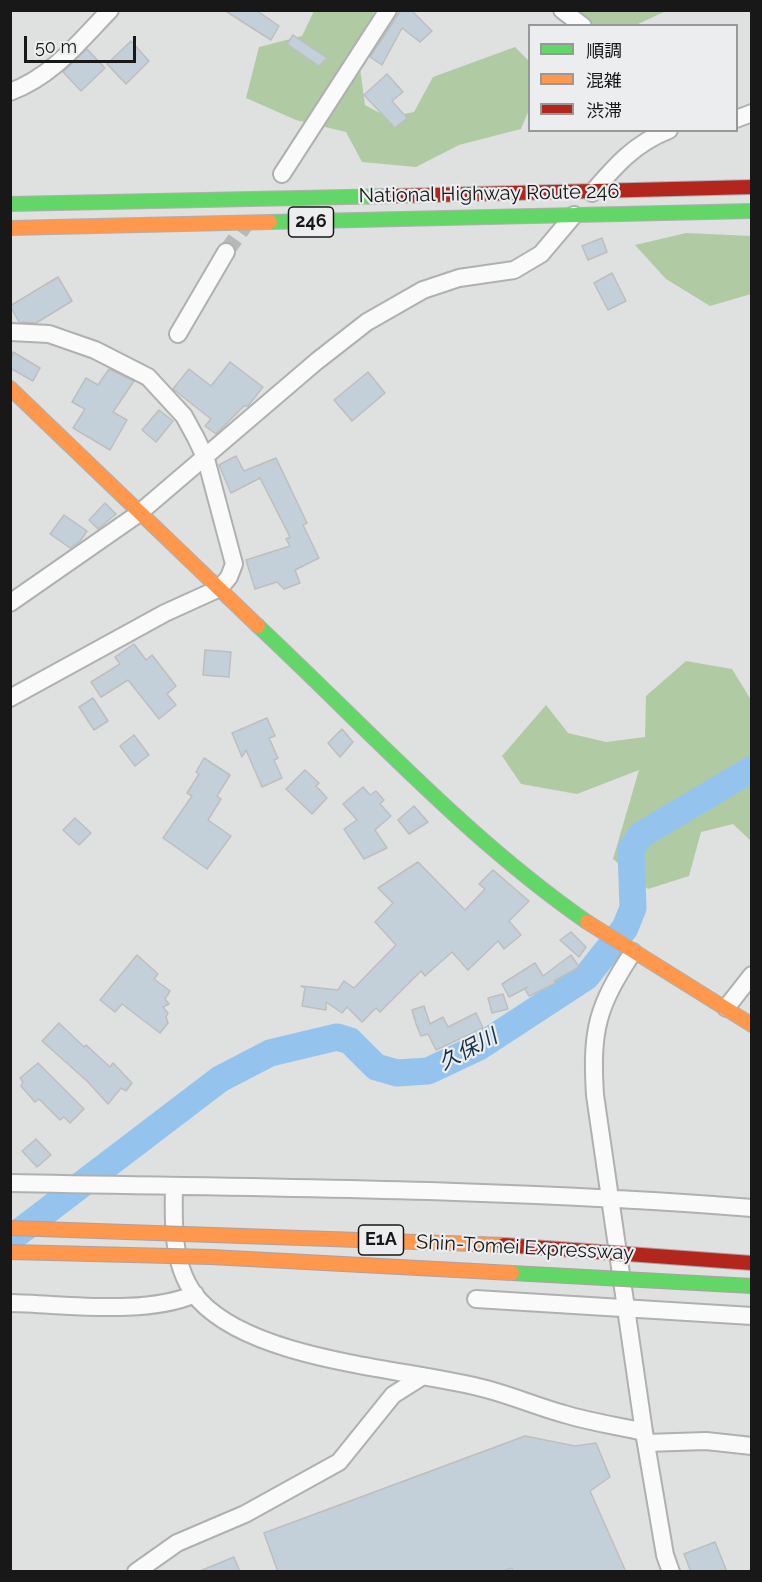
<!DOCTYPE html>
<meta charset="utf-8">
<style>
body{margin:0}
#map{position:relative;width:762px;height:1582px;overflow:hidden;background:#dfe0e0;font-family:Raleway,"Noto Sans JP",sans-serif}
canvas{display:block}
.frame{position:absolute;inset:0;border:12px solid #181819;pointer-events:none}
.legend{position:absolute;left:528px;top:24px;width:210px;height:108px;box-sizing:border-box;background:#ecedee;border:2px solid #979899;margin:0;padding:8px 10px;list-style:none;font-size:18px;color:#181819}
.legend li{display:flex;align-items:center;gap:12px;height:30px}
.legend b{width:30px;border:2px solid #979899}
.scale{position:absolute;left:24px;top:36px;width:112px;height:27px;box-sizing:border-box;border:3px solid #181819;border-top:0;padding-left:8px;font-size:18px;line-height:21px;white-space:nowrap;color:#181819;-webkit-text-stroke:4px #ecedee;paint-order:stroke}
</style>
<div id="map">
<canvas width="762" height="1582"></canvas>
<div class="frame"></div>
<ul class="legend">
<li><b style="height:8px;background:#63d668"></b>順調</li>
<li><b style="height:8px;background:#ff974d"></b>混雑</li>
<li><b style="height:8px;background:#b3261e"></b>渋滞</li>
</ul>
<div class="scale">50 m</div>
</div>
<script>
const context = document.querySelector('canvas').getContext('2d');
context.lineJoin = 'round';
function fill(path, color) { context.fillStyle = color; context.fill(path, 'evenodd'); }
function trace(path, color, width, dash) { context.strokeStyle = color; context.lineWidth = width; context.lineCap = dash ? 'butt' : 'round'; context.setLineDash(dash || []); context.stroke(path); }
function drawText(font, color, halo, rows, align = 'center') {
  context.font = font + ' Raleway,"Noto Sans JP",sans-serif'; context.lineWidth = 4.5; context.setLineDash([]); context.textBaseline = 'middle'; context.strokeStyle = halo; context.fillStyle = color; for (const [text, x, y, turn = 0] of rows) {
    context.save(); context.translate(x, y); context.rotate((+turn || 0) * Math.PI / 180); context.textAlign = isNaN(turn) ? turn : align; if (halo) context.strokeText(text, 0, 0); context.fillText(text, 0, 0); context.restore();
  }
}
fill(new Path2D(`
 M314 11H374L359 60 365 105 387 117 414 112 433 77 515 47 529 61V110L521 129 459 145 416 167 362 162 346 132 296 120 246 98 259 47 302 36Z
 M579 11H666L636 25H573L571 16Z
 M686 233 751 236V294L710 306 666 279 635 245Z
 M686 661 732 669 751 700V841L733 824 701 832 689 876 648 889 613 859 639 770 577 794 521 784 502 756 546 705 568 733 606 742 645 737 646 696Z`), '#b0cba4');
trace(new Path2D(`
 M14 1236 220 1079 270 1053 337 1037 350 1041 376 1067 397 1073 428 1071 479 1047 586 977 625 928 633 908 631 849 641 835 752 769`), '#94c4ed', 27);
const building = new Path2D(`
 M224 10H256L279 26 271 40Z
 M401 10H411L432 31 420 42 402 28 382 65 370 57Z
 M293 35 327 58 319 66 287 44Z
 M131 41 149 61 126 84 107 64Z
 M87 49 105 68 81 91 63 72Z
 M387 74 403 92 392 101 407 118 395 128 364 95Z
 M602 238 607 252 588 260 582 246Z
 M612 273 626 301 608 310 594 283Z
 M58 277 72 301 36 323 19 322 10 306Z
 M13 352 40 368 33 381 10 368Z
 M230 362 263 387 248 406H244L216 434 205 426 211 419 173 389 189 369 211 386Z
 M109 369 134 381 113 412 127 420 110 450 73 428 85 409 72 402 86 378 98 385Z
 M368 372 385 393 352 421 334 400Z
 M159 410 173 421 156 442 142 430Z
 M236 456 244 471 276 458 307 523 303 525 319 558 295 570 300 583 284 589 277 582 255 589 246 560 290 546 286 539 290 537 260 478 231 493 219 465Z
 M105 503 116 514 98 529 89 520Z
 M64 515 87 531 80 541 70 548 50 534Z
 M134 644 146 660 152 655 176 686 167 694 176 705 159 719 128 680 101 697 91 682 120 664 115 657Z
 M205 650 231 652 229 677 203 675Z
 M93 698 108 721 94 730 79 707Z
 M267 718 275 736 269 738 278 758 274 760 282 778 262 787 246 750 242 757 232 733Z
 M342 729 353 742 340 757 328 743Z
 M134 735 149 755 135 766 120 746Z
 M204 758 230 775 217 796 221 799 208 820 231 836 207 869 163 838 192 796 187 793 199 774 196 772Z
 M305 770 319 783 316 786 327 798 312 814 286 789Z
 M363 787 370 795 376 791 384 800 380 804 391 816 375 830 387 848 364 859 344 829 357 820 343 804Z
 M414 806 428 822 409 834 398 820Z
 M75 818 91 833 79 845 63 830Z
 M418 862 465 910 485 889 479 884 493 870 529 901 509 921 521 935 504 949 498 941 468 970 452 952 425 976 421 971 380 1012 376 1008 362 1022 347 1007 342 1013 326 1002V1010L302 1006 305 988 301 986 338 990 344 981 354 988 396 945 375 922 393 903 378 888Z
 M571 932 586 947 579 957 560 940Z
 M137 955 158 974 154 979 170 991 165 999 169 1004 163 1007 168 1013 166 1017 168 1023 160 1033 122 1004 115 1012 100 1000Z
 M571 955 579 967 554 981 556 983 529 996 525 989 528 987 509 997 502 984 535 963 543 976Z
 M503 994 508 1009 492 1013 488 998Z
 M424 1006 430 1024 443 1017 448 1027 476 1013 483 1028 436 1050 428 1034 421 1036 416 1024 412 1010Z
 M59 1023 84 1047 86 1045 110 1067 113 1063 132 1083 126 1091 121 1088 108 1104 87 1081 42 1041Z
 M38 1063 84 1109 70 1123 64 1117 60 1120 39 1099 35 1102 21 1086 23 1082 20 1078Z
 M36 1139 51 1155 37 1167 22 1151Z
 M525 1436 575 1446 596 1443 610 1477 590 1491 626 1572H513L512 1568 501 1572H278L264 1533Z
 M715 1542 727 1572H691L684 1554Z
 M234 1557 240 1572H200V1571Z`);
fill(building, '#c4d0d9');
trace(building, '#bdbebe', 1.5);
trace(new Path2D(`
 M226 252 248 221`), '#b7b8b8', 16, [16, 8]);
const street = new Path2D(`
 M562 10 583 26
 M10 92C53 76 79 42 110 10
 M736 119 752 113
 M282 174 388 10
 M592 193C615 166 635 143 669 130
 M10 332 49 334 95 350 148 377 184 416 196 438 206 459 234 564 229 577 220 588 165 613 10 698
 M178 334 226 252
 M10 603 138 514 317 361 367 322 423 290 459 278 514 270 541 254 574 215
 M633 952C597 1007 591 1029 595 1095L644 1432 665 1555 671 1572
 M726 1008 752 975
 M10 1183C257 1188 505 1188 752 1208
 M174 1187C173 1224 172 1270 199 1300 256 1362 406 1368 486 1389 513 1396 538 1407 564 1414 590 1422 618 1426 644 1432
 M476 1299 752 1316
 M10 1303C66 1304 145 1316 195 1294
 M646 1443 706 1441 752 1446
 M136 1572 177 1543 245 1514 339 1462 393 1395 423 1376`);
const fast = new Path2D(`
 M10 204 395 196
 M270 222 752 211
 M258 626C365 726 466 838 587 922`);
const slow = new Path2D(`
 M10 228 270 222
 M10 388 258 626
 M587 922 752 1025`);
const jam = new Path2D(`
 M395 196 752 187`);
trace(street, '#afb0b0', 20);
trace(fast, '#afb0b0', 16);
trace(slow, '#afb0b0', 16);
trace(jam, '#afb0b0', 16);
trace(street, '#fafafa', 16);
trace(fast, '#63d668', 14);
trace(slow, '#ff974d', 14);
trace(jam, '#b3261e', 14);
const fastBridge = new Path2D(`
 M512 1273 752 1286`);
const slowBridge = new Path2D(`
 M10 1228 504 1245
 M10 1252 211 1257 512 1273`);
const jamBridge = new Path2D(`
 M504 1245 752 1263`);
trace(fastBridge, '#b19fa1', 16, []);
trace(slowBridge, '#b19fa1', 16, []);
trace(jamBridge, '#b19fa1', 16, []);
trace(fastBridge, '#63d668', 14);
trace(slowBridge, '#ff974d', 14);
trace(jamBridge, '#b3261e', 14);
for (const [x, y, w] of [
 [311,222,45],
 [381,1240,45]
]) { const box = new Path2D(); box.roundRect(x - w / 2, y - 15, w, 30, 4.5); context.fillStyle = '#ecedee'; context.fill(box); trace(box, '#181819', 1.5); }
drawText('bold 18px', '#181819', null, [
 ["246",311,222],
 ["E1A",381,1240]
]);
drawText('20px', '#181819', '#ecedee', [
 ["National Highway Route 246",489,194,-1],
 ["Shin-Tomei Expressway",525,1248,3]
]);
drawText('italic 21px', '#16334b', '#ecedee', [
 ["久保川",468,1050,-28]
]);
</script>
